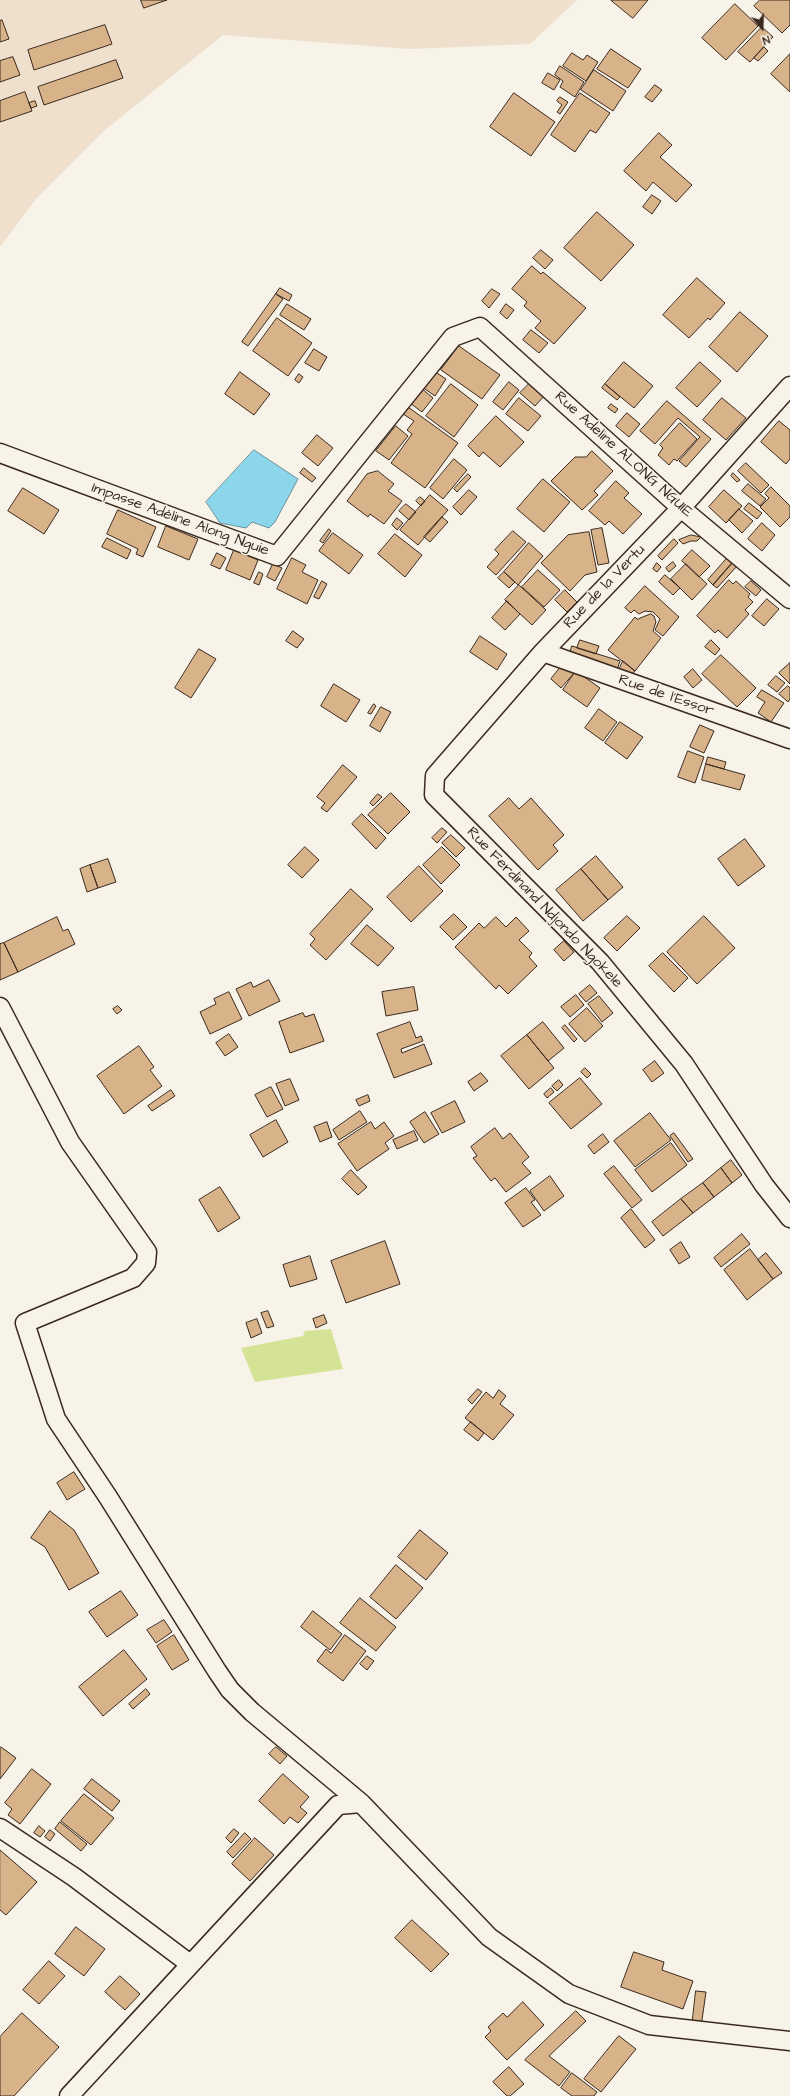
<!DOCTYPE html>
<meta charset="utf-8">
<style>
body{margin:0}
#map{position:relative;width:790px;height:2096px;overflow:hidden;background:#f7f3e8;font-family:"Architects Daughter",sans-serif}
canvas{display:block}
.north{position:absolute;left:742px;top:8px;width:40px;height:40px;-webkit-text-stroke:3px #f7f3e8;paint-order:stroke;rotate:161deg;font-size:11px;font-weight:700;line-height:16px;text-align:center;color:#3b2a1e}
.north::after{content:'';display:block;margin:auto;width:14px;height:18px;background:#3b2a1e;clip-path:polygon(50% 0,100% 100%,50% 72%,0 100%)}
</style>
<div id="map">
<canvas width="790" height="2096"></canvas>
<div class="north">N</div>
</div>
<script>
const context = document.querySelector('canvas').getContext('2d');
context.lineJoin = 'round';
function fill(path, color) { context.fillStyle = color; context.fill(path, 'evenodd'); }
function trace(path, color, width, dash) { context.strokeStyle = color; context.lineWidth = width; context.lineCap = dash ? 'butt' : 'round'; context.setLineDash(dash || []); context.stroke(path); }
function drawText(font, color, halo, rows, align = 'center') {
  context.font = font + ' "Architects Daughter",sans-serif'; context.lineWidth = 3; context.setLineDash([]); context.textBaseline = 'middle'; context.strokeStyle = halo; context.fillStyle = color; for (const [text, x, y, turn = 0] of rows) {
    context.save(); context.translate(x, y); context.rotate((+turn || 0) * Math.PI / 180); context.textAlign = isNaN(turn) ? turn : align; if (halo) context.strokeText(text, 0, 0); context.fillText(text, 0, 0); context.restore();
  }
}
fill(new Path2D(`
 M0 0H577L530 44 410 49 223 35 105 130 36 199 0 247Z`), '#eee0cc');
fill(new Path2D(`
 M331 1329 343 1369 255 1382 241 1348 303 1336 305 1331Z`), '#d5e397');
const water = new Path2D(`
 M254 450 298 479 275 522 269 528 252 522 246 528 220 523 206 502Z`);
fill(water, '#8bd6eb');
trace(water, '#6b9199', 1);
const building = new Path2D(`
 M141 0H167L144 8Z
 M611 0H648L633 18Z
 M760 0H790V25L782 33 754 6Z
 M735 4 758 26 726 60 702 38Z
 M2 20 9 39 0 42V21Z
 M105 25 112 44 34 70 28 50Z
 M762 27 773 37 750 62 738 52Z
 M764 47 768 51 758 61 754 58Z
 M611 49 641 69 628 88 597 69Z
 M572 53 583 60 587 55 598 62 586 81 563 66Z
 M790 54V92L771 74Z
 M13 57 20 75 0 82V61Z
 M116 60 123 78 44 105 38 87Z
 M560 66 584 82 575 97 560 87 563 81 555 75Z
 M594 70 626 91 613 111 581 90Z
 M548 73 560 80 554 90 542 83Z
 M655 85 662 90 652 102 645 97Z
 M25 92 32 111 0 122V101Z
 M514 93 555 122 531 156 490 127Z
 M580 93 610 113 596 133 590 130 575 152 551 135Z
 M560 97 568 102 560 114 557 112 562 105 557 101Z
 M35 101 37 106 31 108 29 103Z
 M659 133 672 145 660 157 692 185 676 202 653 182 646 191 624 171Z
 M652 195 661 201 652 214 643 207Z
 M597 212 634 245 601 281 564 248Z
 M541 250 553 260 545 269 533 258Z
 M532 266 541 274 543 272 586 308 554 344 535 328 541 321 524 306 527 302 512 289Z
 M697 278 725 303 710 320 708 318 689 338 663 315Z
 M280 288 292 295 289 301 276 294Z
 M492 289 500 294 489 308 482 301Z
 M276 294 283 299 248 346 242 342Z
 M287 304 311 319 304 330 280 315Z
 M506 304 514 310 507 319 500 313Z
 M740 312 768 336 737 372 709 347Z
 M277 318 312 343 288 376 253 351Z
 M531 330 548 343 539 353 523 340Z
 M459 346 500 375 482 399 441 370Z
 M314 349 327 357 319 371 305 363Z
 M624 362 653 386 634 408 605 384Z
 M700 362 721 381 697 407 676 388Z
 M434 371 446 379 435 396 422 387Z
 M240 372 270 394 254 415 225 394Z
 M299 374 303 377 299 383 295 380Z
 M532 381 546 394 535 406 520 393Z
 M509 382 519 390 503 410 493 402Z
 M451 384 478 405 454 437 426 416Z
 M605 384 620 397 617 400 602 388Z
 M421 388 433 398 422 412 410 403Z
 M519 398 541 416 528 431 506 414Z
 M722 398 746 418 726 440 703 420Z
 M667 401 711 439 686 467 679 461 700 437 678 418 655 444 640 431Z
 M611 404 618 409 615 413 608 408Z
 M408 407 458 443 425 488 391 463 412 434 407 430 414 421 403 414Z
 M627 413 640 424 629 437 616 426Z
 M496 416 524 442 500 467 483 452 479 457 468 446Z
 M779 421 790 430V459L786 464 761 442Z
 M680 423 697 439 677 461 674 459 669 465 658 455 663 448 660 445Z
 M396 426 408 436 389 460 376 451Z
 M317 435 333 448 318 466 302 453Z
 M592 451 613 471 594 491 598 495 582 510 551 481 575 457H586Z
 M454 459 467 470 443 499 430 488Z
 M746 463 769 485 761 493 738 471Z
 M304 468 316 478 312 482 300 473Z
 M378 471 394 484 388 491 402 501 384 524 370 514 368 517 347 501 367 474Z
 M733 473 740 480 737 482 731 476Z
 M468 474 471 477 457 492 454 489Z
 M543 479 570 502 544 532 517 509Z
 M616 481 629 493 624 498 642 514 623 534 609 521 605 525 589 511Z
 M748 484 766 499 760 506 742 491Z
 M771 487 790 506V517L780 527 760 507 769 498 765 494Z
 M23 488 59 510 44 534 8 511Z
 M469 490 477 497 461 515 453 507Z
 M724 490 742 506 726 523 709 507Z
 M430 495 448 510 418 545 400 530Z
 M420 497 425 501 421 506 416 501Z
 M749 503 762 513 757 519 744 509Z
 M406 504 416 512 409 520 399 511Z
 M739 509 753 521 742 533 729 520Z
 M118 510 156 527 143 557 136 554 138 549 107 534Z
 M442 517 448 522 430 542 424 537Z
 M397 518 403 523 397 530 392 525Z
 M762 523 775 535 762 551 748 539Z
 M166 526 198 539 189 560 158 547Z
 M602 528 609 563 598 565 591 530Z
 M329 529 331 531 323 543 320 541Z
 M513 531 526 542 496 575 487 567 499 554 495 550Z
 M589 532 597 572 585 575 570 591 541 563 568 535Z
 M333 533 363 555 349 574 319 551Z
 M395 534 422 555 405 577 378 554Z
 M691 535 701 537 697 541H691L683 544 679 540Z
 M107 538 131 550 127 559 102 547Z
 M674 539 678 543 662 560 658 556Z
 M529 543 543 556 518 585 504 572Z
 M234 550 258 560 250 580 226 570Z
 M692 550 710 566 699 577 682 561Z
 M217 553 226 558 220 569 211 565Z
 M729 556 734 561 713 585 708 580Z
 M292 558 306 565 302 572 318 580 307 604 277 589Z
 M734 561 738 565 717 588 713 585Z
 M673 562 676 566 669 572 666 568Z
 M657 563 661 567 657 572 653 569Z
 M273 564 282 568 275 581 267 577Z
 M686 564 707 584 692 600 671 579Z
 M538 570 560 590 544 607 522 587Z
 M259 572 263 574 259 585 254 583Z
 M504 572 515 582 509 588 498 578Z
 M665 575 680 588 673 595 659 582Z
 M729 580 733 584 736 581 750 594 748 597 753 602 745 610 749 614 727 638 718 630 715 633 697 616Z
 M322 581 327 584 319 599 314 597Z
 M751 581 761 590 756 596 745 587Z
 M519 585 546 610 532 625 505 600Z
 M645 586 679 617 663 636 655 630 660 619 653 612 645 611 639 614 634 610 631 613 625 608Z
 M565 590 577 602 567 612 555 600Z
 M767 599 779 609 764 626 752 616Z
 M507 601 520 614 505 630 492 618Z
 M651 614 654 616 656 622 653 631 661 638 635 671 608 650 635 617 637 619Z
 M293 631 304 639 297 648 286 641Z
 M480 636 507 654 497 670 470 652Z
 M580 640 599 646 596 654 577 648Z
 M711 640 720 649 715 655 705 647Z
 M572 646 620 661 617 670 570 654Z
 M199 649 216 659 191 698 175 688Z
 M721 655 756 688 737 707 702 674Z
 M623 661 635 671 631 675 619 670Z
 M790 663V684L779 673Z
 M560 668 575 672 561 688 551 679Z
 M693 669 702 680 693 688 684 677Z
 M576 671 600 688 587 707 563 690Z
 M776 676 785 683 777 692 768 685Z
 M334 684 360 700 346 722 321 706Z
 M788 686 790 688V699L788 702 779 694Z
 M762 690 784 703 771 722 758 713 765 702 757 697Z
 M374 704 376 706 371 714 368 713Z
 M381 707 391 712 380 732 370 726Z
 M599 709 617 722 603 741 585 728Z
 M620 722 643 737 627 759 605 743Z
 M700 725 714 731 704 753 690 747Z
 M688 751 704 757 695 783 678 777Z
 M708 757 726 762 724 769 706 764Z
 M706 764 745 775 740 790 702 780Z
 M343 765 357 777 327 812 321 808 325 803 317 797Z
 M391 793 410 812 388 834 368 815Z
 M378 794 382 797 373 806 370 803Z
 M509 798 519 809 531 798 564 835 553 845 558 851 538 870 489 816Z
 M362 814 386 838 376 849 352 824Z
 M442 828 447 832 437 843 432 838Z
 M451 835 465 848 456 857 442 843Z
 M745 839 765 866 738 886 718 859Z
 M305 847 319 860 302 878 288 865Z
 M442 847 460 865 441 884 423 865Z
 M596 856 623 887 608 900 581 869Z
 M108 859 116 882 98 888 90 865Z
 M90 865 98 888 87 892 80 869Z
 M419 866 443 891 411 922 387 897Z
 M581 869 608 900 583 921 556 890Z
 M351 889 373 909 326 960 310 945 315 939 310 934Z
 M454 914 467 927 453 940 440 927Z
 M627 916 640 928 617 951 604 938Z
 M704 916 735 948 697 984 667 952Z
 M57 917 63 931 68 929 75 944 18 972 4 943Z
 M496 917 506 927 516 917 529 931 519 940 532 953 529 957 537 966 508 994 499 985 496 989 455 947 479 923 484 928Z
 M367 925 394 948 378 966 351 944Z
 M564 941 574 952 564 961 554 950Z
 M4 943 18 972 0 980V944Z
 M663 953 688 978 674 992 649 966Z
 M269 980 280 1001 249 1016 236 989 251 982 253 987Z
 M590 985 597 993 586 1002 579 994Z
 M414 987 418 1010 386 1016 382 992Z
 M229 992 242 1019 210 1034 200 1012 216 1004 214 999Z
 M576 995 584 1005 570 1017 561 1007Z
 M599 996 613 1013 602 1022 588 1004Z
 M118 1006 122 1010 117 1014 113 1009Z
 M587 1008 603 1026 585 1042 569 1024Z
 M303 1013 305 1017 314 1014 324 1041 290 1053 279 1022Z
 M410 1022 416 1038 421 1036 423 1041 401 1049 402 1053 424 1044 432 1064 394 1078 377 1034Z
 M543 1022 564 1048 548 1061 527 1035Z
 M565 1025 577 1039 574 1042 562 1028Z
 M229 1034 238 1047 225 1056 216 1043Z
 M527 1035 554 1068 529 1089 501 1056Z
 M139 1046 154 1067 150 1070 162 1086 124 1114 97 1076Z
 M655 1061 664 1073 652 1082 643 1070Z
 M585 1068 591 1074 587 1078 581 1072Z
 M481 1073 488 1081 474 1091 468 1082Z
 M580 1078 602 1104 571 1129 549 1103Z
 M290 1079 299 1100 285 1106 276 1084Z
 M559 1080 563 1085 557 1091 552 1086Z
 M271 1087 283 1109 267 1117 255 1095Z
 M551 1088 554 1092 547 1098 544 1094Z
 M171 1090 175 1096 152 1111 148 1106Z
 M368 1095 370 1101 359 1106 356 1100Z
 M455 1101 465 1122 442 1133 431 1113Z
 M360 1111 367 1122 339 1140 333 1130Z
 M425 1112 439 1134 424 1143 410 1122Z
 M650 1113 671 1140 635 1167 614 1141Z
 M276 1120 288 1142 263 1157 250 1135Z
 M327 1122 332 1137 320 1142 314 1127Z
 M371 1122 375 1129 384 1122 394 1136 385 1143 389 1149 357 1171 338 1144Z
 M495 1128 503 1139 510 1133 529 1157 522 1163 531 1173 506 1192 495 1178 491 1181 473 1158 477 1156 471 1147Z
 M414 1131 418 1140 397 1149 393 1140Z
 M674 1133 693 1159 688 1162 670 1136Z
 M603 1134 609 1142 594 1154 588 1146Z
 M671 1143 687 1165 652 1192 635 1170Z
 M731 1160 742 1175 732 1183 721 1168Z
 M614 1166 642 1200 632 1208 604 1174Z
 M721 1168 732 1183 714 1197 703 1183Z
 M351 1170 367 1187 358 1195 342 1179Z
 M550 1176 564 1196 544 1211 530 1191Z
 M703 1183 714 1197 693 1213 681 1199Z
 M220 1187 240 1218 218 1232 199 1200Z
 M526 1188 535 1200 531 1202 541 1215 523 1227 505 1203Z
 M681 1199 693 1213 663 1236 652 1222Z
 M631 1209 655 1240 645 1248 621 1218Z
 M742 1234 750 1244 721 1267 714 1258Z
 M385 1241 400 1284 346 1303 331 1261Z
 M681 1242 690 1257 679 1264 670 1250Z
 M750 1249 773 1279 747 1300 724 1270Z
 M766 1253 782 1273 773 1279 758 1260Z
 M310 1256 317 1279 290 1287 283 1265Z
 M268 1311 274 1326 267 1328 261 1313Z
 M324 1315 327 1323 316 1328 313 1319Z
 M257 1319 262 1333 251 1338 246 1323Z
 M478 1389 482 1392 472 1404 468 1400Z
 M499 1390 506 1396 500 1404 514 1415 493 1440 465 1418 486 1392 493 1398Z
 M471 1422 484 1433 478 1441 464 1430Z
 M74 1472 85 1489 67 1500 57 1483Z
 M50 1511 74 1530 99 1573 69 1590 45 1547 31 1538Z
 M420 1530 448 1553 426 1580 398 1557Z
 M396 1565 423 1588 396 1619 370 1597Z
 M121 1591 138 1615 107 1637 89 1612Z
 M360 1598 396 1627 376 1651 340 1623Z
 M313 1611 342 1634 330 1650 301 1627Z
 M164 1620 172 1632 156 1643 147 1630Z
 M174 1635 189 1660 172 1670 157 1646Z
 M345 1635 366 1651 343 1681 317 1661 326 1649 331 1653Z
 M124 1650 147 1679 103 1716 79 1687Z
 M367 1656 374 1661 367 1670 360 1664Z
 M146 1689 150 1694 133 1709 129 1704Z
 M1 1747 16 1758 0 1779V1748Z
 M276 1747 287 1756 280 1764 269 1754Z
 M32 1769 51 1784 20 1824 8 1815 12 1809 5 1803Z
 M283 1774 309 1797 300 1807 307 1813 298 1823 290 1817 284 1824 259 1801Z
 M92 1779 120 1801 112 1811 84 1789Z
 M84 1794 114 1818 91 1845 61 1821Z
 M60 1822 87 1844 81 1851 55 1829Z
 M39 1826 45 1831 40 1837 34 1833Z
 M234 1829 239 1833 231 1843 226 1838Z
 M50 1830 55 1834 50 1841 45 1837Z
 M245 1833 251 1839 233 1858 227 1852Z
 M255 1838 274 1855 250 1881 232 1864Z
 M0 1850 37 1882 6 1915 0 1910Z
 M412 1920 449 1954 431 1972 395 1938Z
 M76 1927 105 1949 84 1976 55 1954Z
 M634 1952 664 1962 662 1970 693 1981 683 2009 621 1987Z
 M49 1961 65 1976 39 2004 23 1990Z
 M120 1976 140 1994 125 2010 105 1992Z
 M696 1991 706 1992 701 2027 692 2026Z
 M523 2002 544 2025 507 2060 485 2037 491 2031 488 2027 503 2013 507 2017Z
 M576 2011 586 2021 549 2056 570 2072 559 2086 525 2060Z
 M22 2013 59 2047 14 2096H0V2037Z
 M619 2036 636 2049 601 2092 584 2079Z
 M509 2067 524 2084 510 2096H507L493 2082Z
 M572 2073 597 2092 594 2096H572L561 2088Z`);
fill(building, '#d8b289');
trace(building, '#3b2a1e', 1);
const street = new Path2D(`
 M790 386 681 508 543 652 435 776 434 795 600 962 684 1064 764 1185 790 1218
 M0 453 277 556 453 337 480 327 681 508 790 599
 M543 652 790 739
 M0 1007 70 1142 147 1252 146 1263 133 1278 25 1323 56 1419 108 1497 217 1671 230 1690 252 1712 361 1803 489 1937 569 1994 649 2025 790 2041
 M0 1828 74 1877 190 1964
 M69 2096 338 1805 361 1803`);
trace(street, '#3b2a1e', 21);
trace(street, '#f7f3e8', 18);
drawText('15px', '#3b2a1e', '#f7f3e8', [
 ["Rue Adeline ALONG NGUIE",623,455,42],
 ["Impasse Adéline Along Nguie",180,520,20],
 ["Rue de la Vertu",605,587,-46],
 ["Rue de l'Essor",666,696,19],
 ["Rue Ferdinand Ndjondo Ngokele",544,908,46]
]);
</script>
